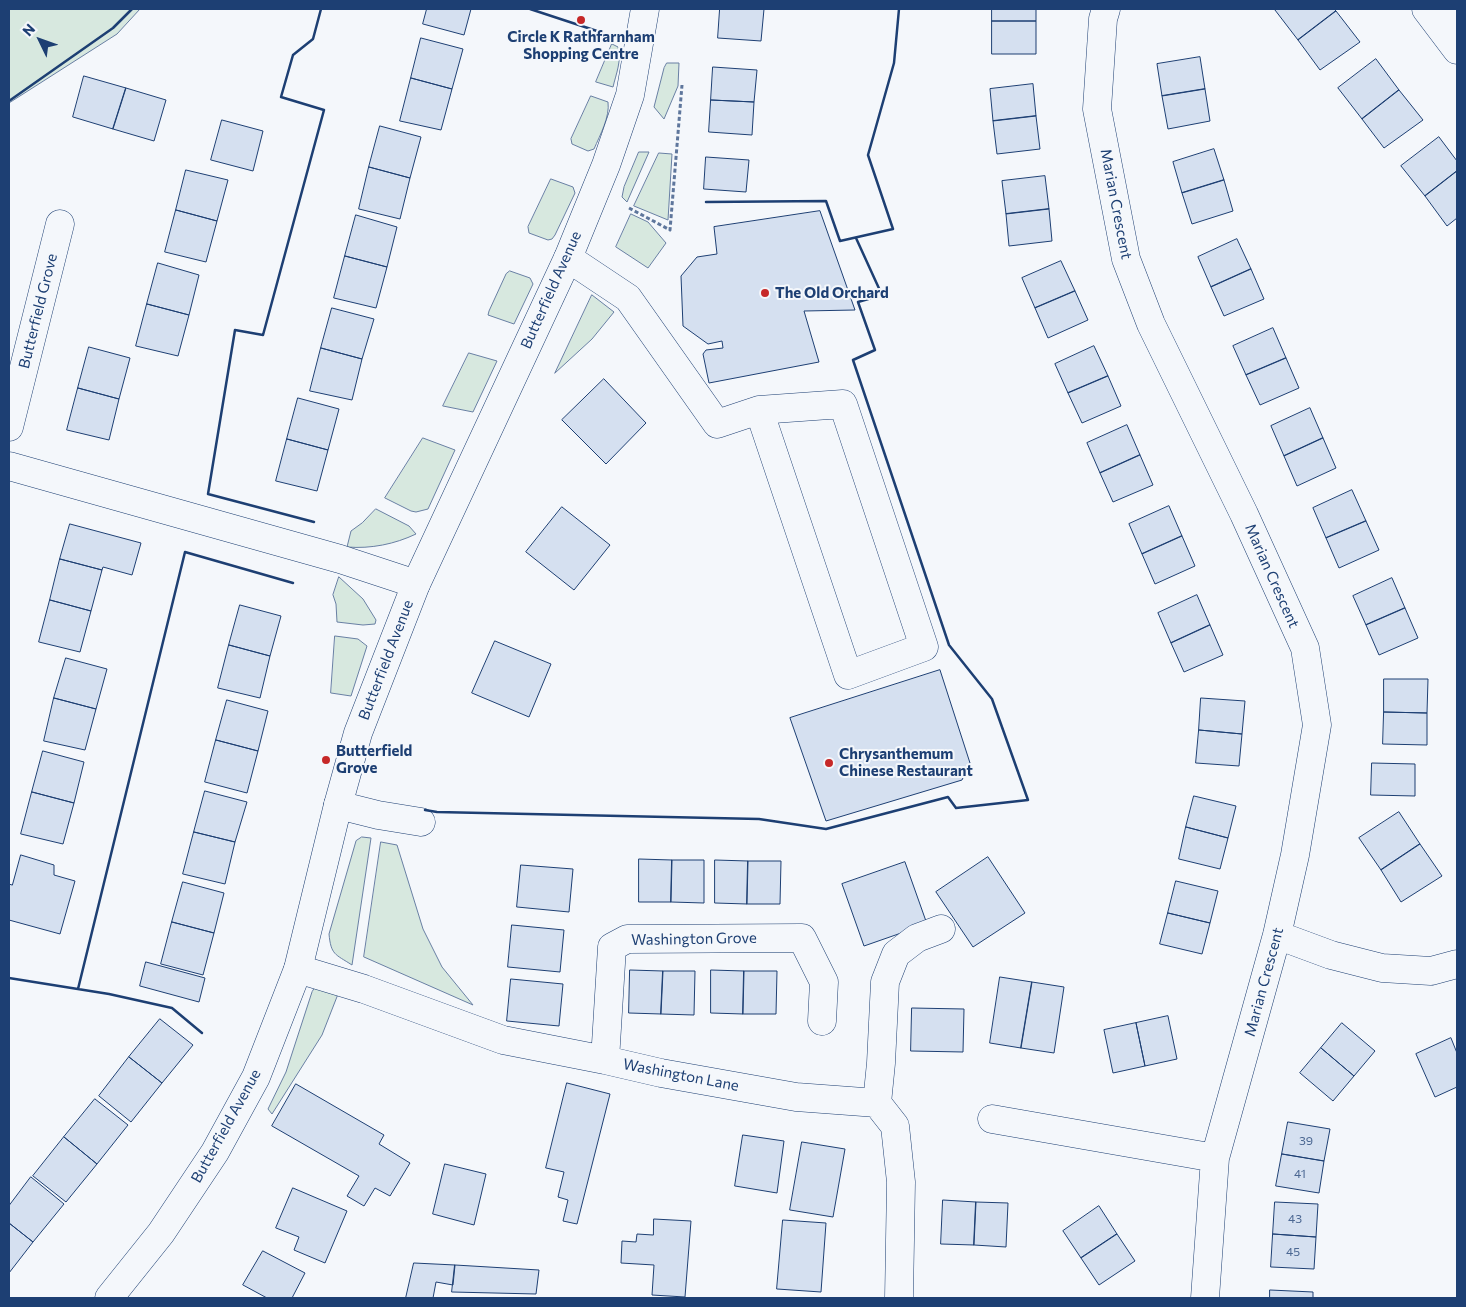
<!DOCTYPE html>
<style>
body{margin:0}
#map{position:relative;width:1466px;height:1307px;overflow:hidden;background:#f4f7fb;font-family:Commissioner,sans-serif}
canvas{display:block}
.frame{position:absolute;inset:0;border:10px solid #1d3f73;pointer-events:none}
.north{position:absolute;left:15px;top:15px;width:50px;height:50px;-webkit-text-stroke:4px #f4f7fb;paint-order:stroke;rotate:312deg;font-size:14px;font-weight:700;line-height:20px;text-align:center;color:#1d3f73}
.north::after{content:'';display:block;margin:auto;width:18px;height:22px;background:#1d3f73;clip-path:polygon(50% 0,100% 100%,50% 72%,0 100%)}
</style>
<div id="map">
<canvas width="1466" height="1307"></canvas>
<div class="frame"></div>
<div class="north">N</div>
</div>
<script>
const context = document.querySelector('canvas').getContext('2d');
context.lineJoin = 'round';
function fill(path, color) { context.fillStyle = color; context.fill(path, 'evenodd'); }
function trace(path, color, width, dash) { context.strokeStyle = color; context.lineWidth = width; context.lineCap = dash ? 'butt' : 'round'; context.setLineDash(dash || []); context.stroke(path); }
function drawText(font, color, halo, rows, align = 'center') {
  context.font = font + ' Commissioner,sans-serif'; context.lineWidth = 4; context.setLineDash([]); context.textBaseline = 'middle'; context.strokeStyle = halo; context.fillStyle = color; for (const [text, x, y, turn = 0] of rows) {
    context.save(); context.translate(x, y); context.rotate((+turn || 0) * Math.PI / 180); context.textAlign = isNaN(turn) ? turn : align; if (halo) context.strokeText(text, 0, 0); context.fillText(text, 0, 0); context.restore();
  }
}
const green = new Path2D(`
 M9 9H140L117 34 9 103Z
 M612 44 618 47C622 60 616 74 613 87L596 82Z
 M667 63H679L678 86 664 119 654 107 664 68Z
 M591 96 608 102C610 117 600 135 594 149L588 151 572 144 571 139Z
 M639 152H649L627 202 622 197 624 187Z
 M659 153 672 154 668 220 634 206Z
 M551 179 573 187 575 193 555 235 552 239 548 240 529 233 528 227Z
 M631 214 648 222 666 243 648 268 616 247Z
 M510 271 530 278 533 284 514 324 488 315 489 311 506 274Z
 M592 295 614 312 592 339 555 373Z
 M469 353 497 361 473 412 443 406Z
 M423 438 455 450 428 509 416 512 411 511 385 498Z
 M376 509 409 526 416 534C395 544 371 549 347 547L351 531 362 523Z
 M339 577 363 599 376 620 375 624 363 625 337 622 336 604 333 595Z
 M335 636 358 639 367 646 351 696 331 693Z
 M362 837 371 838 352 965C335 954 331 955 329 934L356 841Z
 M381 842 397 845 423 929 442 967 473 1005 364 957Z
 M316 986 340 989 322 1035 272 1114 268 1109 286 1072 312 992Z`);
fill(green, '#d7e8df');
trace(green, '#687fa3', 1);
const building = new Path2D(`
 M427 9H471L464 35 423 24Z
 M720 9H764L761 41 718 38Z
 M992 9H1036V21H992Z
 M1277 9H1334L1336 11 1298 40 1275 10Z
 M1336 11 1360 42 1320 70 1298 40Z
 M992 21H1036V54H992Z
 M421 38 463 49 452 89 411 78Z
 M1200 57 1205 89 1162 96 1157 64Z
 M1376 59 1399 90 1362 119 1338 88Z
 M713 67 757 70 754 102 711 100Z
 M84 76 126 88 113 129 73 117Z
 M411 78 452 89 441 130 400 121Z
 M1033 84 1036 116 993 121 990 89Z
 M126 88 166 100 154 141 113 129Z
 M1205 89 1210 121 1168 129 1162 96Z
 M1399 90 1423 120 1384 148 1362 119Z
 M711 100 754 102 752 135 709 132Z
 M1036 116 1040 149 997 154 993 121Z
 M222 120 263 131 253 171 211 160Z
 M380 126 421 137 410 178 369 167Z
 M1439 137 1457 161V171L1425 196 1401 166Z
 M1214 149 1224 180 1182 193 1173 162Z
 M706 157 749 160 746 192 704 189Z
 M369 167 410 178 400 219 359 209Z
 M186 170 228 180 217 221 176 210Z
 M1457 171V218L1447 226 1425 196Z
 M1045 176 1049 209 1006 214 1002 181Z
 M1224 180 1233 211 1192 224 1182 193Z
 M1049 209 1052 241 1009 246 1006 214Z
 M176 210 217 221 206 262 165 252Z
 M820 211 855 310 804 311 819 362 709 383 703 354 706 350 723 348 722 341 708 344 683 326 681 276 697 257 717 254 714 227Z
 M356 215 397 227 387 267 345 256Z
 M1237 239 1251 269 1211 287 1198 257Z
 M345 256 387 267 376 308 334 298Z
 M1061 261 1075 291 1035 308 1022 278Z
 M158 263 199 275 189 315 147 304Z
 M1251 269 1264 299 1224 316 1211 287Z
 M1075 291 1088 320 1048 338 1035 308Z
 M147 304 189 315 178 356 136 346Z
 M332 308 374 319 362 359 321 348Z
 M1273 328 1286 358 1246 375 1233 346Z
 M1094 346 1108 376 1068 393 1055 364Z
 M89 347 130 358 119 399 78 388Z
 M321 348 362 359 352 400 310 391Z
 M1286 358 1299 388 1260 405 1246 375Z
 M1108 376 1121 406 1082 423 1068 393Z
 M604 379 646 423 606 464 562 420Z
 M78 388 119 399 109 440 67 430Z
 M298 398 339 409 328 450 287 439Z
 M1310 408 1323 438 1284 456 1271 426Z
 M1127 425 1140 455 1100 473 1087 443Z
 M1323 438 1336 468 1297 486 1284 456Z
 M287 439 328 450 317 491 276 481Z
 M1140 455 1153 485 1113 502 1100 473Z
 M1352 490 1366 521 1326 538 1313 508Z
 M1169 506 1182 536 1142 554 1129 524Z
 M562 507 610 545 574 590 526 552Z
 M1366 521 1379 550 1339 568 1326 538Z
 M70 524 141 543 132 575 103 567 102 570 60 559Z
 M1182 536 1195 566 1155 584 1142 554Z
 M60 559 102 570 91 611 50 600Z
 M1392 578 1405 608 1366 625 1353 596Z
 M1197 595 1210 625 1171 643 1158 613Z
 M50 600 91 611 80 652 39 642Z
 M240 605 281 616 270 656 229 645Z
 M1405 608 1418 638 1379 655 1366 625Z
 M1210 625 1223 655 1184 672 1171 643Z
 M495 641 551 664 529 717 472 693Z
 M229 645 270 656 260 698 218 688Z
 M66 658 107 669 96 709 54 698Z
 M940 670 970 763 962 780 826 821 790 718Z
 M1384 679H1428L1427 713 1384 712Z
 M54 698 96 709 85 750 44 741Z
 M1201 698 1245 701 1242 734 1199 730Z
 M227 700 268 711 258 751 216 740Z
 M1384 712 1427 713V745L1383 744Z
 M1199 730 1242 734 1239 766 1196 763Z
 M216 740 258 751 247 793 205 782Z
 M43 751 84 762 74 803 32 792Z
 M1372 763 1415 764V796L1371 795Z
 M205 791 247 802 235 842 194 832Z
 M32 792 74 803 63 844 21 834Z
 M1194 796 1236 806 1228 838 1186 827Z
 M1399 812 1420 844 1381 870 1359 838Z
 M1186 827 1228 838 1220 869 1179 859Z
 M194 832 235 842 225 884 183 874Z
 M1420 844 1442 876 1401 902 1381 870Z
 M21 855 54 865V875L75 881 60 934 9 920V884L12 885Z
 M988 857 1025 913 973 947 936 892Z
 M639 859 672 860 671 902H639Z
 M672 860H704V903L671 902Z
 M715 860 748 861 747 904 715 903Z
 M748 861H781L780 904H747Z
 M905 862 927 924 864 946 842 884Z
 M521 865 573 869 569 912 517 907Z
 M1176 881 1218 891 1210 923 1168 913Z
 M183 882 224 893 214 933 172 922Z
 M1168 913 1210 923 1202 954 1160 944Z
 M172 922 214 933 203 975 161 964Z
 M512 925 564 930 560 972 508 967Z
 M146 962 205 978 199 1002 140 986Z
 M630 970 663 971 661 1014 629 1013Z
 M711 970 744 971 743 1014 711 1013Z
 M663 971H695L694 1015 661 1014Z
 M744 971H777L776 1014H743Z
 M1000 977 1032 982 1021 1048 990 1043Z
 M511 979 563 984 559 1026 507 1021Z
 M1032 982 1064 987 1054 1053 1021 1048Z
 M912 1008 964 1009 963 1052 911 1051Z
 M1168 1016 1177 1059 1145 1066 1136 1023Z
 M160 1019 193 1045 162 1083 129 1057Z
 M1136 1023 1145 1066 1113 1073 1104 1030Z
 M1342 1023 1375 1051 1354 1076 1321 1048Z
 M1451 1038 1457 1053V1087L1435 1097 1416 1054Z
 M1321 1048 1354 1076 1333 1101 1300 1073Z
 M129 1057 162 1083 131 1122 99 1096Z
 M567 1083 610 1094 577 1224 563 1221 568 1200 558 1197 564 1172 546 1168Z
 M296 1084 384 1135 379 1144 410 1163 390 1196 375 1188 364 1206 347 1196 359 1176 272 1126Z
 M95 1099 128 1125 97 1164 64 1137Z
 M1288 1122 1330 1129 1324 1161 1282 1154Z
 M743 1135 784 1141 777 1193 735 1186Z
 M64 1137 97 1164 66 1202 33 1176Z
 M802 1142 845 1149 833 1217 790 1210Z
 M1282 1154 1324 1161 1319 1193 1276 1186Z
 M445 1164 486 1174 474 1225 433 1214Z
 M31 1177 64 1204 33 1242 9 1223V1206Z
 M293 1188 347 1211 325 1263 294 1250 299 1237 276 1228Z
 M943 1200 976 1202 974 1245 941 1244Z
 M976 1202 1008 1203 1006 1247 974 1245Z
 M1275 1202 1318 1204 1316 1237 1273 1234Z
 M1099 1206 1117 1234 1081 1258 1063 1231Z
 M654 1219 691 1221 685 1297 652 1295 654 1265 621 1263 622 1241 636 1242 637 1234 653 1235Z
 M783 1220 826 1223 821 1292 777 1289Z
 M9 1223 33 1242 9 1273Z
 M1117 1234 1135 1261 1099 1285 1081 1258Z
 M1273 1234 1316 1237 1314 1269 1271 1267Z
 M263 1251 305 1273 292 1298H267L243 1285Z
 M414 1263 455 1265 453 1285 436 1282 433 1298H406Z
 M455 1265 539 1270 536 1294 452 1292Z
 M1270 1290 1313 1292V1298H1270Z`);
fill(building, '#d5e0f0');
trace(building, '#1d3f73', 1);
const minor = new Path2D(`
 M1106 9 1103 19 1097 109 1126 259 1151 324 1244 514 1305 648 1317 725 1295 855 1277 935 1215 1158 1205 1298
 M1426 9 1457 50
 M1437 23 1454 9
 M568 258 628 298 717 424 759 410 843 404 924 647 848 675 759 410
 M9 427 60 224
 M9 466 340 559 416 584
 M338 805 378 815 421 822
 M1277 935 1331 955 1382 968 1431 971 1457 964
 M298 969 364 989 503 1040 605 1060 661 1073 796 1097 877 1103 895 1126 901 1182 899 1298
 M605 1060 612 947 627 939 802 938 824 982 822 1021
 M877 1103 881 1063 885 982 896 954 917 938 941 929
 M992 1119 1215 1158`);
const major = new Path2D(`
 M109 1298 161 1233 215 1152 256 1077 298 969 338 805 358 733 416 584 568 258 606 165 630 95 645 9`);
trace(minor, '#1d3f73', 29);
trace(major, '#1d3f73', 29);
trace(new Path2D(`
 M629 208 670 230 682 85`), '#5e769c', 3, [4, 2.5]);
trace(minor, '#f4f7fb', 28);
trace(major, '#f4f7fb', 28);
trace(new Path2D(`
 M530 9 597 31
 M9 101 113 28 132 9
 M706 202 826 201 840 241 893 229 868 155 894 63 899 9
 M314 522 208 494 235 330 263 335 324 110 281 97 293 55 313 39 321 9
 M425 810 437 812 759 819 826 829 948 797 956 808 1028 800 992 699 949 645 853 360 875 350 858 302 882 295 856 238
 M9 978 109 994 172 1008 202 1033
 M78 989 185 552 293 583`), '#1d3f73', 2.5);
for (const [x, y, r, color] of [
 [581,20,5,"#c62828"],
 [765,293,5,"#c62828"],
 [326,760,5,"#c62828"],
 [829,763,5,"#c62828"]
]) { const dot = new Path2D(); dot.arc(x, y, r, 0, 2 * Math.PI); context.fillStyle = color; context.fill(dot); trace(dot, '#f4f7fb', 2); }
drawText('12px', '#4b6792', null, [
 ["39",1306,1141],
 ["41",1300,1174],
 ["43",1295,1219],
 ["45",1293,1252]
]);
drawText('bold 15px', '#1d3f73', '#f4f7fb', [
 ["Circle K Rathfarnham",581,37,"center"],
 ["Shopping Centre",581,54,"center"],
 ["The Old Orchard",775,293],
 ["Butterfield",336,751],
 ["Grove",336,768],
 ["Chrysanthemum",839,754],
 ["Chinese Restaurant",839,771]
], 'left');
drawText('15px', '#1d3f73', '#f4f7fb', [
 ["Marian Crescent",1116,204,79],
 ["Butterfield Avenue",551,290,-66],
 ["Butterfield Grove",38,311,-76],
 ["Marian Crescent",1272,576,66],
 ["Butterfield Avenue",386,660,-69],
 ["Washington Grove",694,939,-1],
 ["Marian Crescent",1264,982,-75],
 ["Washington Lane",681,1075,11],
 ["Butterfield Avenue",226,1126,-61]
]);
</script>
